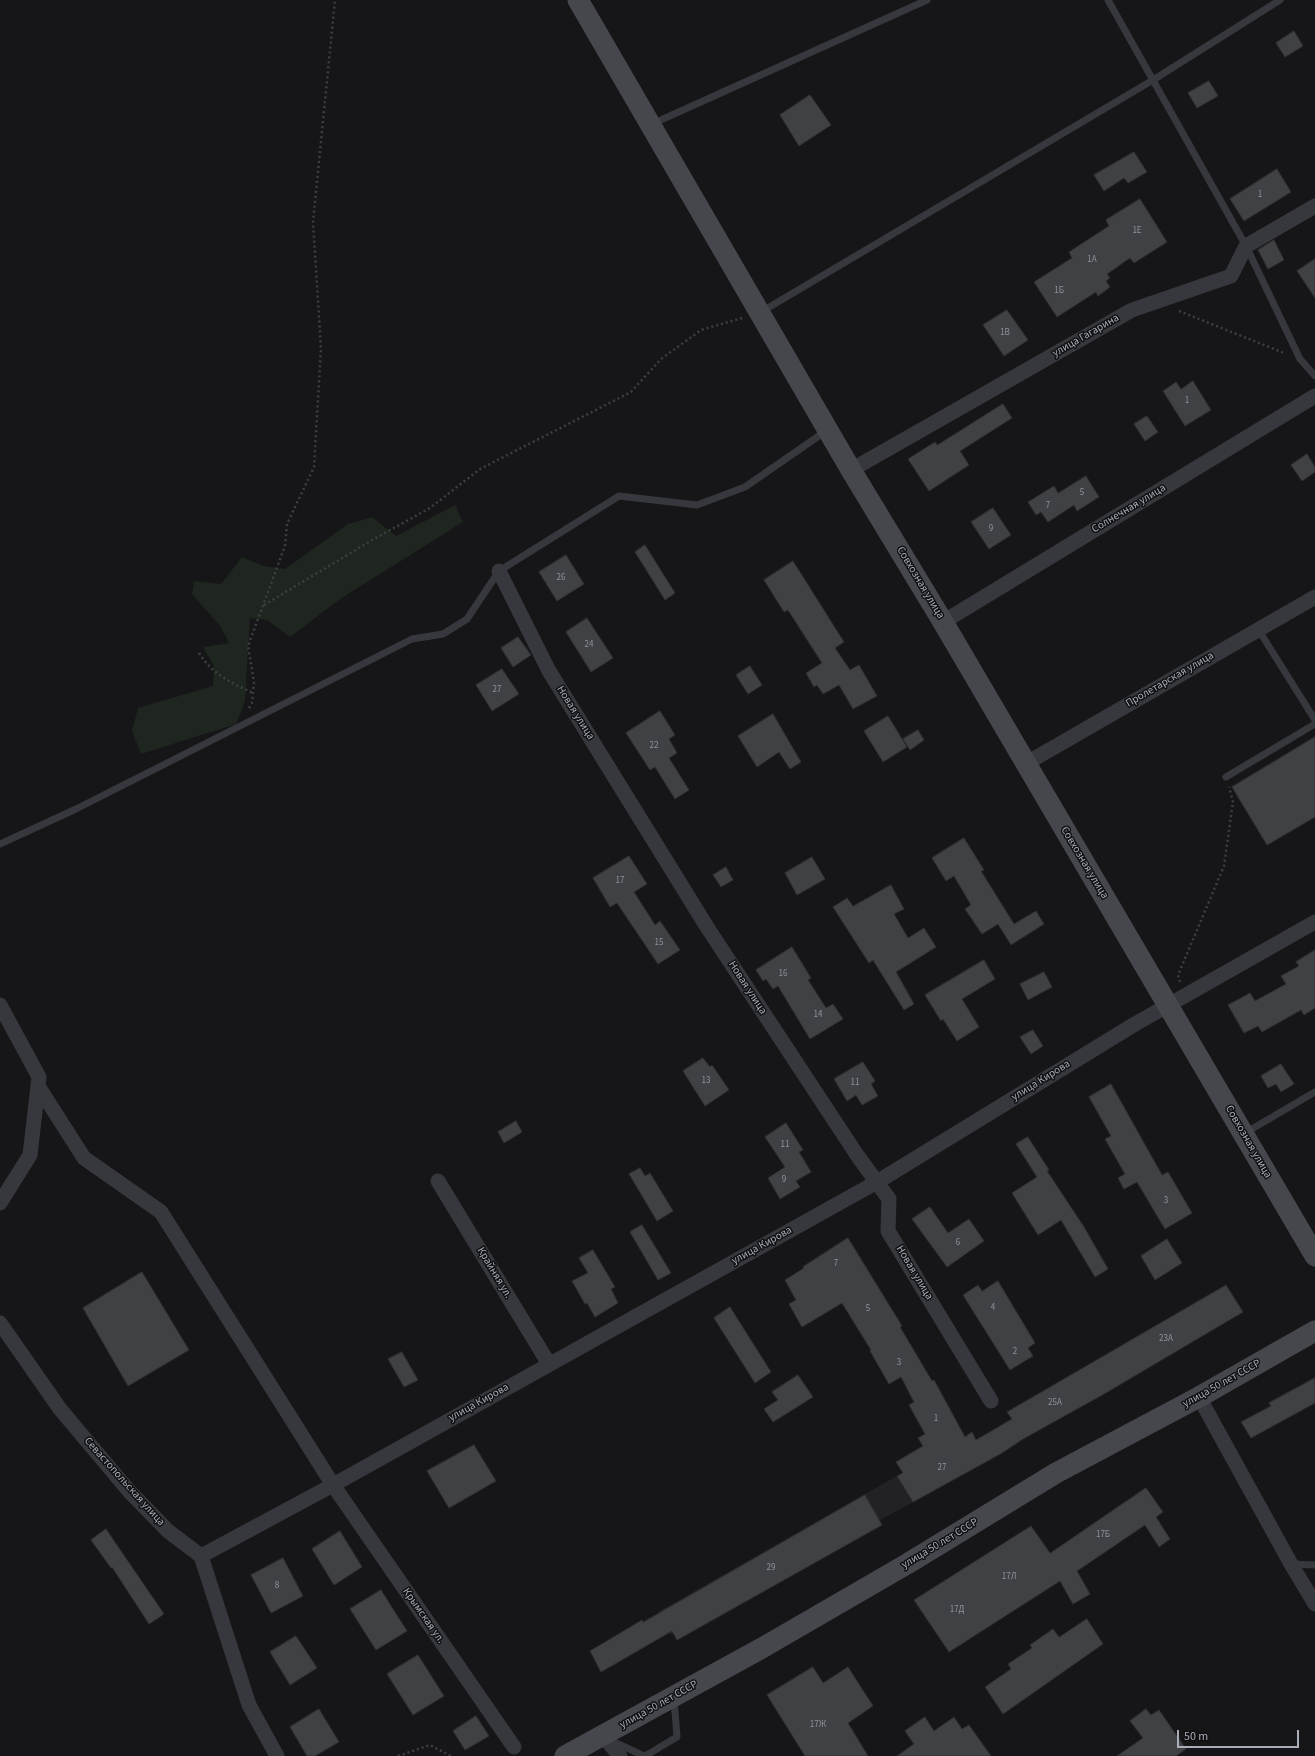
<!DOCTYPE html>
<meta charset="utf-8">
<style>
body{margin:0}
#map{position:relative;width:1315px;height:1756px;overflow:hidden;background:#161618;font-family:"Source Sans 3",sans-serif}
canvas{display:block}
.scale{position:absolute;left:1177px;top:1730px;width:122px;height:18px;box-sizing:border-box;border:2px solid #a8adb8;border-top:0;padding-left:5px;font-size:12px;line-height:14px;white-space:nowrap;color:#a8adb8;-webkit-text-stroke:3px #111113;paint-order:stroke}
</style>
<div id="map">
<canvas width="1315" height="1756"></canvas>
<div class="scale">50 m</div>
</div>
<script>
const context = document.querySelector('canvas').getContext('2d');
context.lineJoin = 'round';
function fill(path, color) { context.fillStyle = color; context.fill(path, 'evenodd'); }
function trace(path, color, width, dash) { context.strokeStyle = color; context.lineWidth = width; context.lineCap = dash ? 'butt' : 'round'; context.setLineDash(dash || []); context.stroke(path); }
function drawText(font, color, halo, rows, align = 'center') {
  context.font = font + ' "Source Sans 3",sans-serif'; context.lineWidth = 3; context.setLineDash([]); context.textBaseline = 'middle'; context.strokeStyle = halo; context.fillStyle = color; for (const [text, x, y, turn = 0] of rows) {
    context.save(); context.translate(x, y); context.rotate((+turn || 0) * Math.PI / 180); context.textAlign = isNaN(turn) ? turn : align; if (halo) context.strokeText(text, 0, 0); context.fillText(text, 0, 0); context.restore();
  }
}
fill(new Path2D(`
 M897 1476 913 1502 671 1635 658 1612Z`), '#222225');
fill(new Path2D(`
 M455 505 463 522 340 599 290 637 267 620 250 618 245 701 236 724 141 754 132 731 138 708 213 686 214 666 203 647 229 643 221 627 192 594 194 581 221 584 242 557 264 566 285 569 348 524 372 517 396 536Z`), '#1e261f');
const building = new Path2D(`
 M1294 31 1303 46 1285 57 1276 43Z
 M1209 81 1218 96 1197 108 1188 93Z
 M810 95 831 125 799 146 780 115Z
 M1134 152 1147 172 1128 183 1124 178 1104 191 1094 175Z
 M1277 169 1291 192 1244 221 1230 199Z
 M1140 199 1167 242 1134 263 1130 258 1107 274 1110 278 1106 281 1110 287 1098 296 1096 292 1057 317 1034 282 1072 258 1069 252 1109 226 1106 220Z
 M1274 240 1284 260 1268 269 1258 250Z
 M1315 259V298L1297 271Z
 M1007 310 1028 340 1004 356 983 325Z
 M1193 381 1211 410 1185 426 1163 391 1176 382 1181 389Z
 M1003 404 1012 418 960 451 969 465 929 491 908 459 935 442 937 445Z
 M1147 416 1158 432 1145 441 1134 424Z
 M1307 454 1315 467V472L1302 481 1291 465Z
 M1086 476 1099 497 1077 511 1074 505 1048 522 1041 512 1036 515 1028 502 1054 486 1058 493Z
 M993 508 1011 535 989 549 971 522Z
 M645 545 675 593 665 600 635 552Z
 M566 555 584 584 557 601 539 572Z
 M793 561 844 642 835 648 850 670 859 665 877 696 853 709 839 685 823 694 817 685 814 687 806 673 822 663 788 610 784 612 764 580Z
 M587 618 613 658 591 672 566 632Z
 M518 637 531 655 513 667 501 648Z
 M750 666 762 685 748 694 736 675Z
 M502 669 519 694 492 711 476 685Z
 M660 711 675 735 669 739 677 753 669 758 689 790 675 799 655 767 650 770 626 733Z
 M773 714 801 762 790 769 779 752 757 767 738 736Z
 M888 716 907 747 883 762 864 731Z
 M918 730 924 740 910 750 903 739Z
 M1315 737V817L1267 845 1232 787Z
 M964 838 984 870 981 871 1014 924 1036 911 1044 924 1011 945 998 924 982 934 965 909 971 905 954 876 946 881 932 858Z
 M629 856 647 884 634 892 655 925 660 921 680 950 658 964 617 903 610 907 593 878Z
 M812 857 825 879 797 895 785 873Z
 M726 867 733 880 721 887 713 875Z
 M891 885 904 909 894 914 908 938 924 928 936 947 896 972 914 1004 904 1010 873 960 869 963 833 907 847 898 853 906Z
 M792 947 811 978 808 980 826 1008 833 1004 843 1019 810 1039 778 986 773 989 766 979 763 981 756 970Z
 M1315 950V1008L1304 1015 1301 1010 1262 1032 1258 1026 1244 1033 1228 1005 1250 993 1255 1001 1286 984 1281 976 1299 966 1296 962Z
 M984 960 995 979 962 999 979 1027 957 1041 943 1019 941 1021 925 995Z
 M1044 972 1052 987 1028 1000 1020 984Z
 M1033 1030 1043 1046 1031 1054 1020 1037Z
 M703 1058 710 1067 712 1065 729 1090 705 1106 683 1071Z
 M863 1062 875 1081 871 1084 878 1096 862 1105 856 1095 847 1101 834 1079Z
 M1281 1064 1294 1084 1281 1092 1276 1084 1268 1088 1261 1076Z
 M1111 1084 1162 1175 1168 1172 1192 1213 1165 1229 1137 1182 1124 1189 1118 1178 1125 1174 1105 1139 1111 1136 1089 1097Z
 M516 1121 522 1132 504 1143 498 1132Z
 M786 1123 803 1150 799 1152 811 1172 796 1181 800 1187 780 1199 768 1178 785 1167 765 1137Z
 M1028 1137 1049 1170 1047 1171 1084 1227 1108 1269 1095 1277 1061 1220 1038 1235 1012 1193 1037 1177 1016 1144Z
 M640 1168 645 1176 650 1173 673 1211 657 1221 629 1174Z
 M930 1207 948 1233 969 1219 984 1241 947 1267 912 1219Z
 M642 1225 671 1273 658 1280 630 1232Z
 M848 1238 902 1326 900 1327 932 1381 934 1380 965 1437 972 1432 976 1440 1012 1419 1007 1412 1226 1285 1243 1312 1104 1394 1023 1439 1002 1453 913 1502 897 1476 903 1473 896 1462 923 1446 918 1438 925 1434 909 1405 914 1402 901 1377 889 1384 870 1351 871 1350 842 1303 802 1327 789 1304 796 1300 785 1280 804 1268 803 1267Z
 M1167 1239 1182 1263 1155 1280 1141 1256Z
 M593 1250 615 1287 611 1289 618 1303 595 1317 587 1303 585 1304 572 1281 588 1273 579 1258Z
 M142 1272 189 1350 128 1386 83 1308Z
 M998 1281 1035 1343 1028 1348 1033 1356 1010 1370 963 1295 978 1285 982 1291Z
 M730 1307 771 1372 755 1383 714 1318Z
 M402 1352 418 1380 404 1387 388 1359Z
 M798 1375 813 1397 773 1422 764 1409 778 1400 772 1392Z
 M1315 1378V1403L1251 1438 1241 1422 1271 1406 1269 1403Z
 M474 1445 496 1481 449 1508 427 1471Z
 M1146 1488 1163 1512 1156 1517 1170 1539 1159 1547 1145 1525 1077 1571 1090 1594 1073 1604 1060 1581 949 1652 914 1600 1031 1526 1050 1553Z
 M865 1495 882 1525 677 1640 672 1631 601 1672 590 1651 642 1620 643 1622Z
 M106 1529 164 1614 149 1624 112 1567 111 1568 91 1540Z
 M340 1531 362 1567 334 1585 312 1549Z
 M283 1558 303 1596 271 1613 251 1575Z
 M381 1590 407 1631 376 1650 350 1609Z
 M1087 1619 1103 1644 1003 1714 985 1687 1011 1669 1008 1664 1032 1648 1030 1645 1053 1629 1059 1637Z
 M296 1636 317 1668 290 1685 270 1652Z
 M418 1655 444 1696 413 1715 387 1674Z
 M813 1667 823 1683 848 1667 873 1706 848 1723 868 1756H805L767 1695Z
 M319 1709 339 1742 315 1756H307L290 1727Z
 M1146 1709 1151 1715 1159 1710 1186 1749 1176 1756H1117L1143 1738 1130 1721Z
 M476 1716 489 1736 465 1750 453 1731Z
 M925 1717 934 1731 954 1717 962 1729 969 1725 991 1756H897L914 1744 905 1731Z`);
fill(building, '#404145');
trace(building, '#303034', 1);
trace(new Path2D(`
 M1179 311 1284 353
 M264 605 374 539 430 508 480 469 631 392 661 359 701 330 742 318
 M199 653C213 675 230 682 253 693
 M249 708 252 703 254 682 248 646 285 546 287 524 314 467 321 348 313 222 335 0
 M1180 982 1178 975 1224 866 1233 802 1229 787
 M398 1756 430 1745 451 1756`), '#3d3f44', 2.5, [2, 3]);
trace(new Path2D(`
 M1108 0 1246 246 1300 359 1315 376
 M652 124 927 0
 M761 312 1153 80 1280 0
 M1258 629 1315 720
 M1226 777 1315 724
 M0 844 76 809 412 639 443 634 467 619 499 571 619 496 697 505 745 487 826 431
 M1245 1133 1315 1092
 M1291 1564 1315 1565
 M612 1741 644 1756
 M645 1756 677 1737 674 1699`), '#37383d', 7);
trace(new Path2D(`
 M851 470 1132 310 1231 276 1246 246 1315 206
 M499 571 549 671 707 927 857 1155 889 1199 888 1231 991 1401
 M943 622 1315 396
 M1025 764 1315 597
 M0 1005 39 1077 30 1155 0 1203
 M38 1086 84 1158 161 1212 333 1485 514 1747
 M438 1181 549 1364
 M0 1323 60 1409 129 1491 168 1531 201 1556 249 1705 277 1756
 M1199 1397 1291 1564 1315 1604
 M201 1556 333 1485 877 1182 1135 1024 1315 922
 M603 1736 620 1756`), '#37383d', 15);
trace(new Path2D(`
 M578 0 851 470 943 622 1315 1256
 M565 1756 762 1648 907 1564 1056 1473 1199 1397 1315 1331`), '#45474d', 21);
drawText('9px', '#8e929b', null, [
 ["1",1260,195],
 ["1Е",1137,231],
 ["1А",1092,260],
 ["1Б",1059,291],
 ["1В",1005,333],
 ["1",1187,401],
 ["5",1082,493],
 ["7",1048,506],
 ["9",991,529],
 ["26",561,578],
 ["24",589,645],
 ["27",497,690],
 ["22",654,746],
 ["17",620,881],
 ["15",659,943],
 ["16",783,974],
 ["14",818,1015],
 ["13",706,1081],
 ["11",855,1083],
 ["11",785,1145],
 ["9",784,1180],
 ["3",1166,1201],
 ["6",958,1243],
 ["7",836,1264],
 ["4",993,1308],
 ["5",868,1309],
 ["23А",1166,1339],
 ["2",1015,1352],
 ["3",899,1363],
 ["25А",1055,1403],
 ["1",936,1419],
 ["27",942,1468],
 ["17Б",1103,1535],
 ["29",771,1568],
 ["17Л",1009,1577],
 ["8",277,1586],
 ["17Д",957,1610],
 ["17Ж",818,1725]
]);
drawText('11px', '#a8adb8', '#111113', [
 ["улица Гагарина",1086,336,-30],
 ["Солнечная улица",1129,509,-31],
 ["Совхозная улица",920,583,59],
 ["Пролетарская улица",1170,680,-30],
 ["Новая улица",575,713,58],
 ["Совхозная улица",1084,863,59],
 ["Новая улица",747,988,57],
 ["улица Кирова",1041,1081,-32],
 ["Совхозная улица",1248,1142,60],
 ["улица Кирова",762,1246,-29],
 ["Крайняя ул.",494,1273,59],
 ["Новая улица",914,1273,59],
 ["улица 50 лет СССР",1222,1384,-29],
 ["улица Кирова",479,1403,-29],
 ["Севастопольская улица",124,1482,48],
 ["улица 50 лет СССР",940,1544,-31],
 ["Крымская ул.",423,1616,55],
 ["улица 50 лет СССР",659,1705,-29]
]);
</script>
